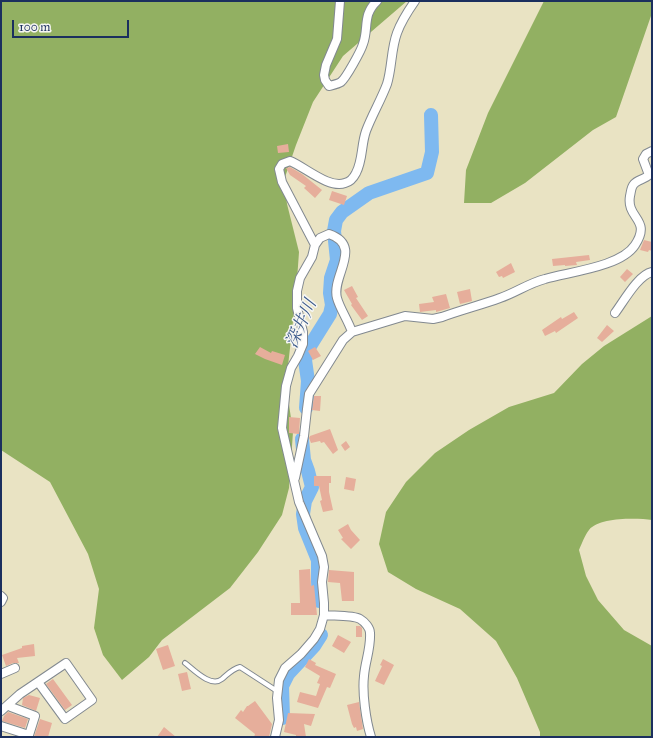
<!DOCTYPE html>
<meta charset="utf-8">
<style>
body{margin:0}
#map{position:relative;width:653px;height:738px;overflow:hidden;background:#e9e3c3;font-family:"IM FELL Great Primer",serif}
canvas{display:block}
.frame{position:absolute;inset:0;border:2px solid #1b2f5e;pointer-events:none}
.scale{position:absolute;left:12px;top:20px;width:117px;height:18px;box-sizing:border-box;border:2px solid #1b2f5e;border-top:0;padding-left:5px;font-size:12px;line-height:14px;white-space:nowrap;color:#1b2f5e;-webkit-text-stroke:3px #f6f6f2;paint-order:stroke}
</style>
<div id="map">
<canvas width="653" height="738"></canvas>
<div class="frame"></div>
<div class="scale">100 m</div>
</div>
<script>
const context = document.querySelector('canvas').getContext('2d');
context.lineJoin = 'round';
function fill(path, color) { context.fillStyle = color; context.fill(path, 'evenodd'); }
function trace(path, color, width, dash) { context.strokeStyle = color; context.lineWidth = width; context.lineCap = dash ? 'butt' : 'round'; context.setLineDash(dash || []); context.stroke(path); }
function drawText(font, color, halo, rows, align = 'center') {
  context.font = font + ' "IM FELL Great Primer","Noto Serif JP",serif'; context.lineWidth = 3; context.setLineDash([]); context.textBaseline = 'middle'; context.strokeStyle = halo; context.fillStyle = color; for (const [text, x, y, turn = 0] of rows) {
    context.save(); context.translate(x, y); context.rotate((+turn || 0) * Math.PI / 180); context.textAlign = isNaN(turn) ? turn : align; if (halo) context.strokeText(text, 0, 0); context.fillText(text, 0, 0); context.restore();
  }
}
fill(new Path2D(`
 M1 1H407L343 56 313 102 296 145 284 180 287 204 299 252 296 294 286 384 293 432 289 488 282 515 258 552 230 588 162 640 149 657 122 680 103 655 94 628 99 589 88 554 50 482 1 450Z
 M544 1H652V13L616 117 593 130 525 183 491 203H464L466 170 488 113Z
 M652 316V520C637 518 599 517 589 530 585 535 582 543 579 550L586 576 598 600 624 630 652 646V737H540V732L517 678 496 641 460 609 416 589 388 572 379 544 386 512 406 482 435 453 469 430 509 407 554 393 582 364 604 346Z`), '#92b062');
trace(new Path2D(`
 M306 408 308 381 305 360 310 346 330 314 332 305 330 293 331 278 337 260 334 231 336 220 342 212 369 193 427 173 432 152 431 115
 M302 439 304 460 308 471 312 487 305 501 303 514 305 528 318 560V581L319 601
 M283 718 282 686 288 674 314 646 321 635`), '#7eb9f0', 14);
fill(new Path2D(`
 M288 144 289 152 278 153 277 146Z
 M290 167 302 174 322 190 315 198 304 188 306 186 290 175 286 168Z
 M332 191 347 196 344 205 329 200Z
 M644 240 652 242V251L649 250 648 252 640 250Z
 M589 255 590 260 576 262 577 265 565 266V265L553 266 552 259Z
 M511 263 515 272 503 278 502 276 499 277 496 272Z
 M627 269 633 274 625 282 620 277Z
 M352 286 358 297 356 298 368 316 362 320 351 305 352 304 344 290Z
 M470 289 472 301 460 304 457 292Z
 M446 294 450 308 436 312V310L420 312 419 304 434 302 432 297Z
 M574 312 578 318 556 333 555 331 545 336 542 330 561 317 562 319Z
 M607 325 614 331 602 342 597 338Z
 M260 347 271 353 272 351 285 355 282 365 265 359 255 354Z
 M315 347 321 356 313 360 308 351Z
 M314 396H321L320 411 312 410Z
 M289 417 300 418 299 434 289 433Z
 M330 429 338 450 333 454 324 442 321 443 320 441 311 443 309 438 310 436Z
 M346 441 350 447 345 451 341 445Z
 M314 476H331V483H329V492L333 510 323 512 320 501 322 500 319 486H314Z
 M346 477 356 479 354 491 344 489Z
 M348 524 351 530 360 540 351 549 341 539 343 538 338 530Z
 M310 569 311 586 314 585 317 615H291V603H300L299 570Z
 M329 570 354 572V601H342L340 583 328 582Z
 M356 626H360L362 628V637H356Z
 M338 635 351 642 344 653 332 646Z
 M34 644 35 656 17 658 19 663H13L6 666 2 655 22 648V646Z
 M168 645 175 666 163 670 156 649Z
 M309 659 316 663 315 665 336 674 330 688 327 687 318 708 297 702 300 692 316 696 320 684 317 683 320 676 305 667Z
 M383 659 394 665 384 685 375 681 382 666 380 665Z
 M187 672 191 689 182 691 178 674Z
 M53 679 72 705 65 710 46 684Z
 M29 695 40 698 36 711 22 705 23 698Z
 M255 701 272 724 269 737H254L255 734 235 718 241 710 243 712 247 706H248Z
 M359 702 363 729 357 731 356 727 354 728 352 724 347 705Z
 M8 712 28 719 25 728 2 721 4 716Z
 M288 713 315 714 311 726 304 724 306 737H296V735L284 732Z
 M40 719 52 723 48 737H34Z
 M164 727 176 737H157Z`), '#e6ae9b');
const lane = new Path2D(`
 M185 663C194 670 211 688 222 679 228 674 232 669 240 667L277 691`);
const street = new Path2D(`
 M340 1 337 39 326 65 324 75 325 80 329 86C333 85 338 84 341 82 346 78 361 51 363 44 369 28 362 15 377 1
 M315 245 282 182 279 169 282 164 290 161C305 167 329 189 345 183 350 182 354 177 356 173 363 160 361 145 366 131 372 115 381 100 387 84 392 68 391 49 397 33 401 22 408 11 415 1
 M615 313C624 301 638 275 652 272
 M295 478 304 436 307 409 309 394 343 340 352 332
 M1 596 3 598 1 602
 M324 615C333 616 353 615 360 619 365 622 370 628 370 633 371 648 365 662 364 676 362 693 366 721 371 737
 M1 674 15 668
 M1 711 20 694 66 663 92 700 65 719 38 682
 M1 726 29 735 35 716 11 707 9 704
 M275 737 279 720 277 698 279 680 285 668 301 654 314 639 320 629 324 615V603L322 582 324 567 322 556 299 502 282 428 286 386 291 368 298 356 303 344V332L297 308V291L300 278 312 257 315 245 320 238 329 234C364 246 331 276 337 298 340 309 348 320 352 332L405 316 433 319 442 317C461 310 481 305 500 298 515 293 529 283 545 279 568 272 621 267 635 245 652 219 626 219 630 196 631 192 631 187 634 184 637 180 645 179 649 175L643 159 646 154 652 151`);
trace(lane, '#828990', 6);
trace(street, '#828990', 10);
trace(lane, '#fff', 4);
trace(street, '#fff', 8);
drawText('italic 17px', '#39588a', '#f6f6f2', [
 ["深井川",302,324,-66]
]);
</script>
